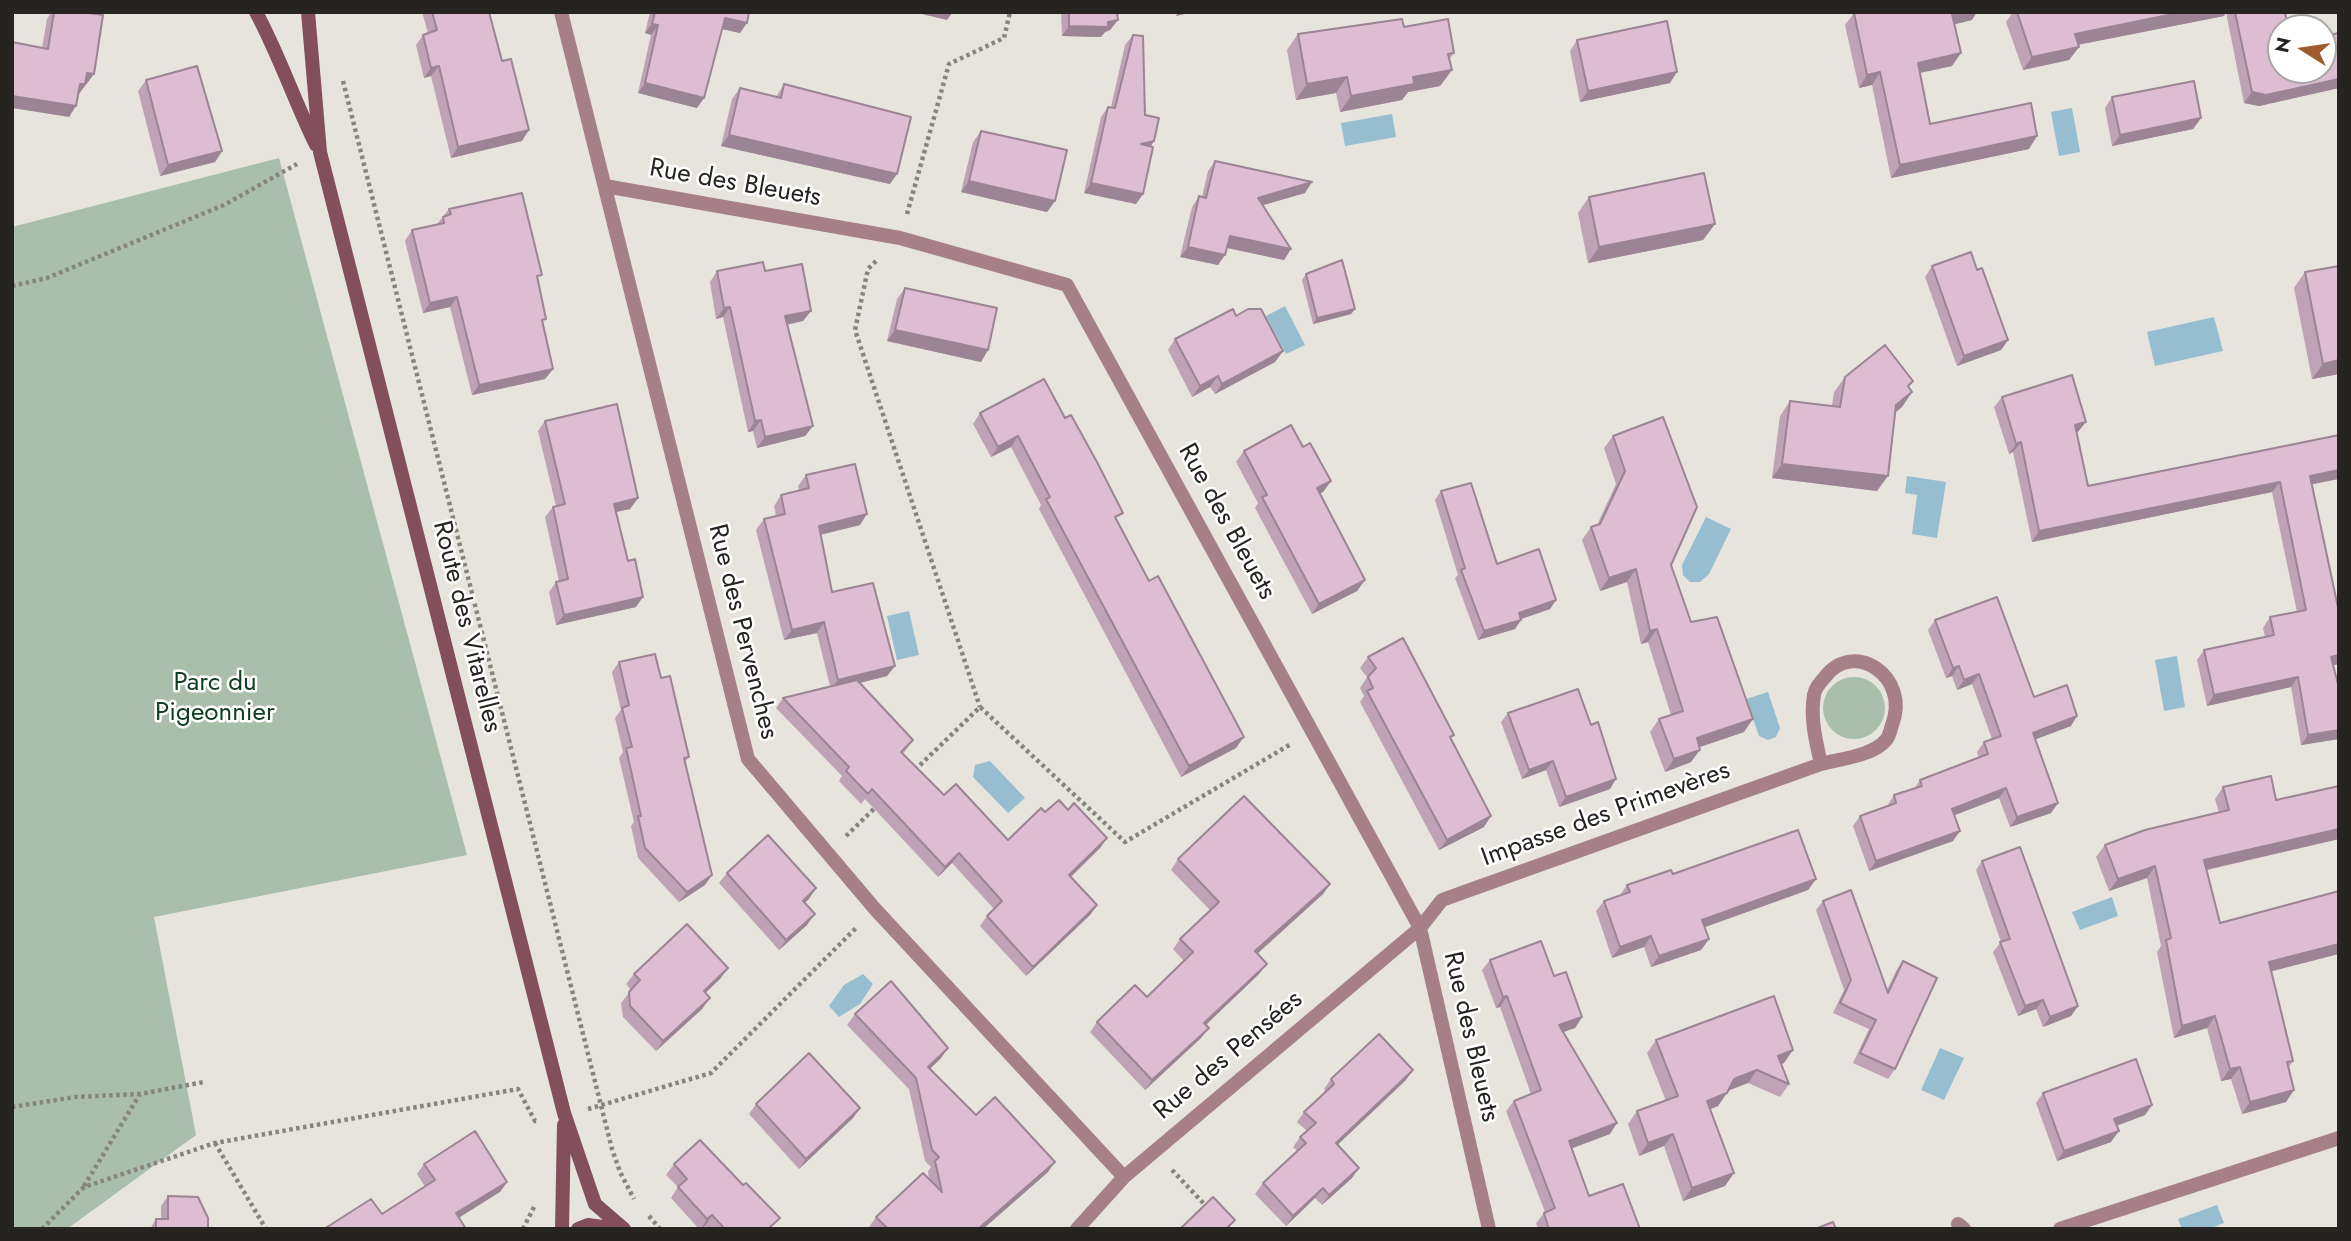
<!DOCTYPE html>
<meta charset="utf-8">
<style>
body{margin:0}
#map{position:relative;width:2351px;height:1241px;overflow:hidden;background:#e6e4dc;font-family:Jost,sans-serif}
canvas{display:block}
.frame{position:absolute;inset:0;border:14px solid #252421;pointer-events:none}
.north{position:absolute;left:2267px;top:14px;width:70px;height:70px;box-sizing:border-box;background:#fff;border:2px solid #a8a7a6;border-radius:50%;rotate:282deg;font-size:19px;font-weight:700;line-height:28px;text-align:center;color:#252421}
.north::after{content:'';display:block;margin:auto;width:24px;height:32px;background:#9e5b2b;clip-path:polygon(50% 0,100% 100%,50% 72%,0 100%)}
</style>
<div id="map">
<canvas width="2351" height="1241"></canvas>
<div class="frame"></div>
<div class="north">N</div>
</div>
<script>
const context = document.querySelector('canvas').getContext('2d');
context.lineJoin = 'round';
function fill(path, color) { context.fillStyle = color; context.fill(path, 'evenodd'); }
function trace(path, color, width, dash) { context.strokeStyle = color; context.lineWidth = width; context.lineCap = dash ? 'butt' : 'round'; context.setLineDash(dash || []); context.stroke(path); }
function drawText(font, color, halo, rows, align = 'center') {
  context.font = font + ' Jost,sans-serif'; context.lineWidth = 5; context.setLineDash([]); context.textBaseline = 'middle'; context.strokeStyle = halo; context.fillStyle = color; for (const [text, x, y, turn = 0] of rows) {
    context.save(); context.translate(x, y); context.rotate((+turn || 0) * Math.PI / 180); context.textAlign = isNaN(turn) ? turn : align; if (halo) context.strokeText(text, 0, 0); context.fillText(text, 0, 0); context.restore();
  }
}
fill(new Path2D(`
 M279 158 467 855 154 917 196 1135 67 1229H12V227Z
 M1823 708a31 31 0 1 1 62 0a31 31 0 1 1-62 0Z`), '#a9beab');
fill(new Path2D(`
 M2072 108 2080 152 2059 156 2051 112Z
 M1392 114 1396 137 1345 146 1341 123Z
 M1285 306 1305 345 1286 354 1266 316Z
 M2214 317 2223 351 2155 366 2147 332Z
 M1907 476 1946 482 1937 538 1912 534 1917 495 1905 493Z
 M1706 517 1731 529 1709 574 1700 582H1690L1683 575 1682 565Z
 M909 611 919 655 897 660 887 616Z
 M2177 656 2185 707 2164 711 2155 660Z
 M1768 692 1780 728 1776 737 1768 740 1759 736 1746 699Z
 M990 761 1025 798 1008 813 973 777 975 765Z
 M2112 897 2118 916 2080 930 2072 912Z
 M863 974 873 984 860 1004 839 1017 829 1006 844 985Z
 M1940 1048 1964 1058 1944 1100 1921 1090Z
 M2217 1205 2224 1223 2209 1229H2182L2178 1219Z`), '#97bed0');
trace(new Path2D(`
 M343 81 612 1149 620 1172 634 1199
 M907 214 949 64 1004 38 1010 12
 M876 261 868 269 855 330 980 707
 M12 286 47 278 224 205 297 164
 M915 770 980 707 1125 842 1291 744
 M846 836 878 805
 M12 1107 75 1097 139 1094
 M588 1109 711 1073 857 927
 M215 1143 266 1229
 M1172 1170 1207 1207
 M84 1186 140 1094 204 1082
 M649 1216 660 1229
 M42 1229 84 1187 215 1143 518 1089 535 1121 539 1120
 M523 1229 534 1207`), '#86847f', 4.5, [3.5, 3.5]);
trace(new Path2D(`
 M561 12 748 759 875 909 1124 1177
 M605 186 900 238 1067 285 1420 928 1489 1229
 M1958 1224 1964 1229
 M1077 1229 1124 1177 1420 928 1442 900 1821 764C1839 759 1873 756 1886 740 1889 737 1891 729 1892 725 1911 676 1853 639 1825 677 1820 683 1815 688 1814 695 1810 719 1816 741 1821 764
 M2060 1229 2339 1138`), '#a67f88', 14);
trace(new Path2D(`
 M256 12C280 57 294 100 316 145
 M308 12 320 152 564 1113 595 1204 624 1229
 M562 1229 564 1125
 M578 1229 588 1225 617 1229`), '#844f5d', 14);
fill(new Path2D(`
 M51 12H82L94 74 78 95 69 117 42 48 47 19Z
 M422 12H489L522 141 451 158 431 76 424 78 416 45 423 35 428 33Z
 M650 12H749L740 33 722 29 697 108 638 93 651 35 645 33Z
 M1061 12H1117L1118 20 1110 30 1105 32 1101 37 1062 36Z
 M2013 12H2285L2281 70 2339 33V88L2259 106 2244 103 2226 12 2224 16 2078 45 2079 47 2069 60 2023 70 2006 22Z
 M1854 13 1972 20 1955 24 1952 66 1920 73 1930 124 2029 149 1891 178 1872 85 1859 88 1845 25Z
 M1404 27 1454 53 1449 59 1452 70 1440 86 1408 92 1402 100 1340 112 1336 93 1296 100 1287 50 1298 34Z
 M1133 35 1145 115 1154 141 1151 146 1143 194 1136 204 1084 193 1101 117 1108 107H1111L1125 45Z
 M1577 40 1670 83 1580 102 1570 51Z
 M146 80 222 151 215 162 160 176 138 91Z
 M784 84 890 184 721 146 732 99 740 88 776 97Z
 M2112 97 2201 118 2193 129 2112 146 2105 108Z
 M981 131 1055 201 1047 212 961 192 973 142Z
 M1215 161 1305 193 1262 205 1291 249 1284 260 1227 248 1218 265 1180 257 1192 207 1199 196 1202 197 1208 171Z
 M1589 197 1715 224 1703 240 1588 263 1578 213Z
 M449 209 538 281 543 324 553 369 545 379 472 395 450 307 423 313 405 241 412 230 437 224Z
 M1932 266 1977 270 2008 340 2001 350 1957 366 1925 277Z
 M717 271H765L811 311 803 321 787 325 813 426 805 436 757 448 753 431 748 432 723 317 716 319 710 282Z
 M2305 272 2339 374 2312 379 2294 288Z
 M1306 274 1355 309 1351 314 1313 324 1302 280Z
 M905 288 988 350 981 362 887 341 897 299Z
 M1236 316 1283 351 1275 362 1215 394 1210 387 1192 397 1168 350 1175 339Z
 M1845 377 1909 387 1912 392 1902 407 1895 412 1877 491 1772 478 1780 416 1790 401 1832 406 1834 392Z
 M1044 379 1236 748 1181 777 1039 509 1041 505 1011 447 991 457 973 424 980 413Z
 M2002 397 2078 432 2076 433 2088 486 2339 435 2312 484 2339 612V664L2333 665 2339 739 2301 745 2291 687 2207 706 2197 660 2204 650 2265 637 2263 628 2270 617 2297 612 2272 492 2032 542 2013 452 2009 454 1994 407Z
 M545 421 638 498 630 509 616 512 636 607 556 625 549 592 556 582 559 581 545 517 553 507 556 506 538 431Z
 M1613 436 1671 565 1691 622 1744 732 1700 747 1691 762 1665 772 1650 732 1659 719 1671 715 1648 642 1641 644 1627 582 1600 591 1582 540 1591 527 1597 525 1616 484 1604 448Z
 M1303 447 1331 481 1323 492 1320 493 1365 580 1357 591 1312 614 1255 508 1258 503 1236 462 1244 451Z
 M806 475 860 525 820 535 832 592 895 666 887 676 860 683 913 740 903 754 944 795 1008 840 1045 812 1068 810 1107 838 1100 848 1071 877 1097 905 1090 915 1026 976 980 926 987 916 994 909 952 863 938 877 865 799 861 804 839 781 842 776 776 708 783 698 830 686 817 633 784 640 756 530 764 519 776 516 774 506 781 495 799 490 798 486Z
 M1441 491 1497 564 1556 600 1550 609 1521 619 1515 629 1478 640 1455 578 1458 575 1435 500Z
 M1935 620 2071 726 2035 739 2058 803 2051 813 2010 827 1999 798 1954 815 1953 841 1869 871 1853 826 1860 816 1887 806 1894 795 1914 789 1920 780 1979 758 1977 752 1984 742 1992 739 1972 684 1957 690 1952 676 1946 678 1928 630Z
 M1368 657 1451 740 1484 827 1439 850 1360 702 1364 696 1360 688 1367 677 1360 668Z
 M619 662 661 678 689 757 685 762 705 885 679 902 638 858 631 826 634 822 619 758 623 752 615 718 621 710 612 672Z
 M1508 713 1610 789 1559 807 1546 770 1522 779 1501 722Z
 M2223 787 2276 800 2339 839 2207 870 2220 923 2271 971 2293 1061 2289 1067 2294 1090 2286 1102 2242 1114 2231 1079 2221 1081 2207 1028 2174 1038 2157 952 2161 946 2147 878 2109 891 2096 857 2105 845 2219 813 2215 799Z
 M1178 859 1330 884 1323 894 1257 954 1259 974 1206 1025 1201 1038 1145 1090 1090 1032 1097 1022 1147 997 1184 961 1173 949 1180 939 1210 910 1171 870Z
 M1982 861 2078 1006 2071 1016 2043 1027 2036 1009 2018 1016 1993 952 2001 942 1976 870Z
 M727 873 816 888 805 903 807 925 779 950 719 883Z
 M1673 874 1816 879 1808 890 1705 927 1709 939 1701 950 1651 967 1644 947 1612 958 1596 911 1604 901 1620 895 1627 885Z
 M1823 901 1887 990 1896 971 1903 961 1895 1069 1888 1079 1853 1063 1869 1029 1833 1013 1844 990 1816 910Z
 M1490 960 1554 976 1582 1017 1575 1028 1563 1032 1610 1134 1572 1148 1589 1196 1640 1229H1538L1536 1223 1544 1213 1545 1212 1506 1111 1514 1101 1531 1094 1500 1007 1496 1008 1482 970Z
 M728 968 720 979 705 993 702 1009 656 1051 623 1017 621 1003 631 990 626 984 634 974Z
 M855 1014 948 1048 941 1058 930 1069 976 1115 1048 1172 983 1229H871L869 1227 876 1217 929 1180 928 1171 931 1167 925 1161 909 1089 847 1025Z
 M1656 1040 1784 1063 1781 1064 1789 1084 1780 1097 1748 1083 1728 1090 1718 1106 1710 1109 1734 1173 1725 1186 1683 1201 1664 1146 1639 1156 1628 1124 1637 1111 1666 1101 1647 1053Z
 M1331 1079 1406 1080 1337 1145 1352 1178 1322 1205 1315 1198 1286 1226 1255 1194 1263 1183 1297 1151 1293 1147 1300 1137 1307 1131 1297 1122 1304 1112 1326 1092 1324 1089Z
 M2043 1093 2152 1105 2145 1115 2117 1126 2111 1142 2057 1161 2036 1103Z
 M756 1104 860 1108 853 1118 799 1169 749 1114Z
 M424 1164 507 1182 500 1192 382 1214 425 1187 417 1174Z
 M674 1164 772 1229H707L705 1226 701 1229H699L671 1198 678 1187 666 1175Z
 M168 1196 208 1229H150L156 1219H161V1206Z`), '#bfa2b5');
fill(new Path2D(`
 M913 12H953L947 20Z
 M1178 12H1194L1176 16Z
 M1960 12H1977L1972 20 1944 27 1952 14Z
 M2183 12H2226L2224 16 2066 47 2075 34Z
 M725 18 747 23 740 33 718 28Z
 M1118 20 1110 30 1105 32 1101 37 1062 36 1069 26 1108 22Z
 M652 24 658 25 651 35 645 33Z
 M2079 47 2069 60 2023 70 2032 57Z
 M1961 53 1952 66 1909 75 1918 63Z
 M439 66 431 76 424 78 431 68Z
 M1452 70 1440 86 1408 92 1402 100 1340 112 1351 96 1413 77Z
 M1677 72 1670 83 1580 102 1588 91Z
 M1880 72 1872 85 1859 88 1867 75Z
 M87 73 94 74 78 95 72 94Z
 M1347 77 1336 93 1296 100 1307 84Z
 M2339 79V88L2259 106 2244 103 2252 92Z
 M645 83 704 98 697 108 638 93Z
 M12 96 76 106 69 117 12 108Z
 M2201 118 2193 129 2112 146 2120 135Z
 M529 130 522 141 451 158 458 147Z
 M729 135 897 174 890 184 721 146Z
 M2037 136 2029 149 1891 178 1900 165Z
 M1154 141 1147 151 1141 144Z
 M222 151 215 162 160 176 168 165Z
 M969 181 1055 201 1047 212 961 192Z
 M1312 182 1305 193 1250 209 1258 198Z
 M1091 183 1143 194 1136 204 1084 193Z
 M1715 224 1703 240 1588 263 1599 247Z
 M1230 236 1291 249 1284 260 1223 247Z
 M1188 247 1225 255 1218 265 1180 257Z
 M457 297 450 307 423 313 430 303Z
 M730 307 723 317 716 319 724 308Z
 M1355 309 1351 314 1313 324 1317 318Z
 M811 311 803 321 777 326 785 316Z
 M895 330 988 350 981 362 887 341Z
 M2008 340 2001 350 1957 366 1964 356Z
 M1283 351 1275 362 1215 394 1222 384Z
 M2339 360V374L2312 379 2323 364Z
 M553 369 545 379 472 395 479 385Z
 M1218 376 1210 387 1192 397 1200 386Z
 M1912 392 1902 407 1886 420 1896 405Z
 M761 420 753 431 748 432 755 421Z
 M2086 422 2078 432 2068 436 2075 425Z
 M813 426 805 436 757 448 765 437Z
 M1018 436 1011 447 991 457 998 447Z
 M2021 442 2013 452 2009 454 2016 444Z
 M1782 464 1888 476 1877 491 1772 478Z
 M2339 470V479L2303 486 2310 476Z
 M1331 481 1323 492 1309 499 1317 488Z
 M2280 482 2272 492 2032 542 2039 531Z
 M638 498 630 509 606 514 614 504Z
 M867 514 860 525 811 537 819 526Z
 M1636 569 1627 582 1600 591 1609 578Z
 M1365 580 1357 591 1312 614 1319 604Z
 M643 597 636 607 556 625 564 615Z
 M1556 600 1550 609 1512 622 1519 613Z
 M1521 620 1515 629 1478 640 1484 631Z
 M824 622 817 633 784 640 792 630Z
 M1657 629 1648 642 1641 644 1650 631Z
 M2339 655V664L2324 667 2331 657Z
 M895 666 887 676 831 690 838 680Z
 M1959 666 1952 676 1946 678 1953 668Z
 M1979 674 1972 684 1957 690 1964 680Z
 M2298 677 2291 687 2207 706 2214 695Z
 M2077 716 2071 726 2026 743 2033 733Z
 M1753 719 1744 732 1688 751 1697 738Z
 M2339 730V739L2301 745 2308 735Z
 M1244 737 1236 748 1181 777 1189 766Z
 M1700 750 1691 762 1665 772 1674 759Z
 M1553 761 1546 770 1522 779 1529 770Z
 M1616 779 1610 789 1559 807 1566 797Z
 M2006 788 1999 798 1945 819 1952 809Z
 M2058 803 2051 813 2010 827 2017 817Z
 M1491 816 1484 827 1439 850 1447 840Z
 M2339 829V839L2196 872 2204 860Z
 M1960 831 1953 841 1869 871 1876 861Z
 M1107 838 1100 848 1062 885 1069 875Z
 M959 853 952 863 938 877 945 867Z
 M2155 866 2147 878 2109 891 2118 879Z
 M712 875 705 885 679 902 687 892Z
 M1816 879 1808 890 1694 931 1702 920Z
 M1330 884 1323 894 1248 962 1255 951Z
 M816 888 809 899 796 911 803 901Z
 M1097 905 1090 915 1026 976 1033 967Z
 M815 914 807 925 779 950 786 940Z
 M1651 936 1644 947 1612 958 1620 947Z
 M1709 939 1701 950 1651 967 1659 956Z
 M2339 944V954L2261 974 2269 962Z
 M1267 964 1259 974 1197 1033 1204 1023Z
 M728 968 720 979 696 1002 704 991Z
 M1507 996 1500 1007 1496 1008 1503 997Z
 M710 998 702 1009 656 1051 663 1041Z
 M2043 1000 2036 1009 2018 1016 2025 1006Z
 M2078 1006 2071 1016 2043 1027 2050 1017Z
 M2215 1016 2207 1028 2174 1038 2182 1026Z
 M1582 1017 1575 1028 1552 1036 1559 1025Z
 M1209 1028 1201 1038 1145 1090 1152 1080Z
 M948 1048 941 1058 921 1077 928 1067Z
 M1793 1050 1784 1063 1769 1068 1778 1056Z
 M2240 1067 2231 1079 2221 1081 2230 1069Z
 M1413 1070 1406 1080 1329 1153 1336 1143Z
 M1757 1070 1748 1083 1725 1092 1734 1079Z
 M2294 1090 2286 1102 2242 1114 2250 1102Z
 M1727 1093 1718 1106 1698 1114 1707 1101Z
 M2152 1105 2145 1115 2107 1129 2114 1119Z
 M860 1108 853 1118 799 1169 806 1159Z
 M1617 1123 1610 1134 1562 1152 1569 1141Z
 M2119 1131 2111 1142 2057 1161 2064 1151Z
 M1673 1134 1664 1146 1639 1156 1648 1143Z
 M1055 1162 1048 1172 983 1229H978Z
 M1359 1168 1352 1178 1322 1205 1329 1195Z
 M1734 1173 1725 1186 1683 1201 1692 1188Z
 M507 1182 500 1192 449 1224 456 1213Z
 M1323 1188 1315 1198 1286 1226 1293 1216Z
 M712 1215 705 1226 701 1229 707 1219Z`), '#9b8493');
const building = new Path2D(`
 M54 12H82L103 15 94 74 87 73 85 84H80L76 106 12 96V42L48 49Z
 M432 12H489L502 61 511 59 529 130 458 147 439 66 431 68 423 35 437 30Z
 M655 12H749L747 23 725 18 704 98 645 83 658 25 652 24Z
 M1069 12H1117L1118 20 1108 22V27L1069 26Z
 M1960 12 1952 14 1961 53 1918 63 1930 124 2031 103 2037 136 1900 165 1880 72 1867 75 1854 13Z
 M2017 12H2183L2075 34 2079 47 2032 57Z
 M2235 12H2285L2288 28H2281V70H2323V36L2339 33V79L2266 95 2252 92Z
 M1402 19 1404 27 1448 19 1454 53 1448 54 1452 70 1413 77 1414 84 1351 96 1347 77 1307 84 1298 34Z
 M1667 21 1677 72 1588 91 1577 40Z
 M1133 35 1143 36 1145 115 1159 118 1154 141 1141 144 1153 147 1143 194 1091 183 1108 107 1115 108Z
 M197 66 222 151 168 165 146 80Z
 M2194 81 2201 118 2120 135 2112 97Z
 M784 84 911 117 897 174 729 135 740 88 781 98Z
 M981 131 1067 150 1055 201 969 181Z
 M1215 161 1312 182 1258 198 1291 249 1230 236 1225 255 1188 247 1199 196 1206 198Z
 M1704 173 1715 224 1599 247 1589 197Z
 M522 193 542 275 537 276 546 319 542 320 553 369 479 385 457 297 430 303 412 230 444 223 443 217 451 214 449 209Z
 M1971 252 1977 270 1982 268 2008 340 1964 356 1932 266Z
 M1342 260 1355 309 1317 318 1306 274Z
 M763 262 765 271 802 264 811 311 785 316 813 426 765 437 761 420 755 421 730 307 724 308 717 271Z
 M2339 266V360L2323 364 2305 272Z
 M905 288 997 308 988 350 895 330Z
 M1233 309 1236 316 1248 309H1261L1283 351 1222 384 1218 376 1200 386 1175 339Z
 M1885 345 1913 381 1908 386 1912 392 1896 405 1888 476 1782 464 1790 401 1840 407 1845 377Z
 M2072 375 2086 422 2075 425 2088 486 2339 435V470L2310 476 2339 612V655L2331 657 2339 688V730L2308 735 2298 677 2214 695 2204 650 2274 635 2270 617 2306 610 2280 482 2039 531 2021 442 2016 444 2002 397Z
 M1044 379 1065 418 1071 415 1097 462 1123 513 1115 517 1149 581 1158 576 1244 737 1189 766 1046 499 1050 497 1018 436 998 447 980 413Z
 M617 404 638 498 614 504 628 561 635 559 643 597 564 615 556 582 568 579 553 507 565 504 545 421Z
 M1663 417 1697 507 1671 565 1691 622 1717 617 1753 719 1697 738 1700 750 1674 759 1659 719 1683 711 1657 629 1650 631 1636 569 1609 578 1591 527 1600 524 1625 471 1613 436Z
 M1291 425 1303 447 1310 443 1331 481 1317 488 1365 580 1319 604 1262 497 1267 495 1244 451Z
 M855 464 867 514 819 526 832 592 873 583 895 666 838 680 824 622 792 630 764 519 785 514 781 495 809 488 806 475Z
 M1471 483 1497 564 1539 549 1556 600 1519 613 1521 620 1484 631 1461 570 1465 568 1441 491Z
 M1997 597 2034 697 2067 685 2077 716 2033 733 2058 803 2017 817 2006 788 1952 809 1960 831 1876 861 1860 816 1896 803 1894 795 1922 786 1920 780 1988 754 1984 742 2001 736 1979 674 1964 680 1959 666 1953 668 1935 620Z
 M1403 638 1454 735 1450 737 1491 816 1447 840 1367 691 1373 688 1368 677 1376 668 1368 657Z
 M655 654 661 678 670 676 689 757 684 758 712 875 687 892 645 848 638 816H641L626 748 632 747 622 708 629 705 619 662Z
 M857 680 913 740 901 752 944 795 956 784 1008 840 1041 808 1045 812 1059 800 1068 810 1074 803 1107 838 1069 875 1097 905 1033 967 987 916 1002 901 959 853 945 867 872 789 868 794 846 771 849 767 783 698Z
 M1578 689 1591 725 1598 722 1616 779 1566 797 1553 761 1529 770 1508 713Z
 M2271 776 2276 800 2339 786V829L2204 860 2220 923 2339 891V944L2269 962 2293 1061 2287 1062 2294 1090 2250 1102 2240 1067 2230 1069 2215 1016 2182 1026 2166 940 2171 938 2155 866 2118 879 2105 845 2145 830 2229 810 2223 787Z
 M1244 796 1330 884 1255 951 1267 964 1204 1023 1209 1028 1152 1080 1097 1022 1135 985 1147 997 1193 952 1180 939 1219 902 1178 859Z
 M1798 830 1816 879 1702 920 1709 939 1659 956 1651 936 1620 947 1604 901 1630 892 1627 885 1671 870 1673 874Z
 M768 835 816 888 803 901 815 914 786 940 727 873Z
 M2020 847 2078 1006 2050 1017 2043 1000 2025 1006 2000 942 2010 939 1982 861Z
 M1851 890 1888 993 1903 961 1937 978 1895 1069 1860 1053 1876 1020 1840 1003 1851 980 1823 901Z
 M687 924 728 968 704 991 710 998 663 1041 630 1006 629 992 640 980 634 974Z
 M1541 941 1554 976 1566 972 1582 1017 1559 1025 1617 1123 1569 1141 1589 1196 1623 1184 1640 1229H1549L1544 1213 1555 1208 1514 1101 1541 1090 1507 996 1503 997 1490 960Z
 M891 981 948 1048 928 1067 976 1115 995 1097 1055 1162 978 1229H888L876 1217 923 1173 942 1192 935 1161 939 1157 932 1150 916 1078 855 1014Z
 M1774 996 1793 1050 1778 1056 1789 1084 1757 1070 1734 1079 1727 1093 1707 1101 1734 1173 1692 1188 1673 1134 1648 1143 1637 1111 1678 1096 1656 1040Z
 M1379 1034 1413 1070 1336 1143 1359 1168 1329 1195 1323 1188 1293 1216 1263 1183 1306 1143 1300 1137 1316 1123 1304 1112 1334 1084 1331 1079Z
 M809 1053 860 1108 806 1159 756 1104Z
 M2136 1059 2152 1105 2114 1119 2119 1131 2064 1151 2043 1093Z
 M475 1131 507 1182 456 1213 466 1229H324L371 1199 382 1214 435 1180 424 1164Z
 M700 1140 743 1185 746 1183 780 1218 768 1229H725L712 1215 707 1219 678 1187 687 1179 674 1164Z
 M168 1196 198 1197 208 1218V1229H156V1219H168Z
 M1213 1197 1235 1220 1226 1229H1180Z
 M1833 1222 1836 1229H1815Z`);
fill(building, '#debcd2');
trace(building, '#9b8493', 2);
drawText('26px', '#252421', '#fff', [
 ["Rue des Bleuets",735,184,10],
 ["Rue des Bleuets",1226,522,61],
 ["Route des Vitarelles",466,627,76],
 ["Rue des Pervenches",742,632,76],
 ["Impasse des Primevères",1606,815,-20],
 ["Rue des Bleuets",1470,1037,77],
 ["Rue des Pensées",1229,1056,-40]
]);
drawText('26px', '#0f3f1c', '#fff', [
 ["Parc du",215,684],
 ["Pigeonnier",215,714]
]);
</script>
